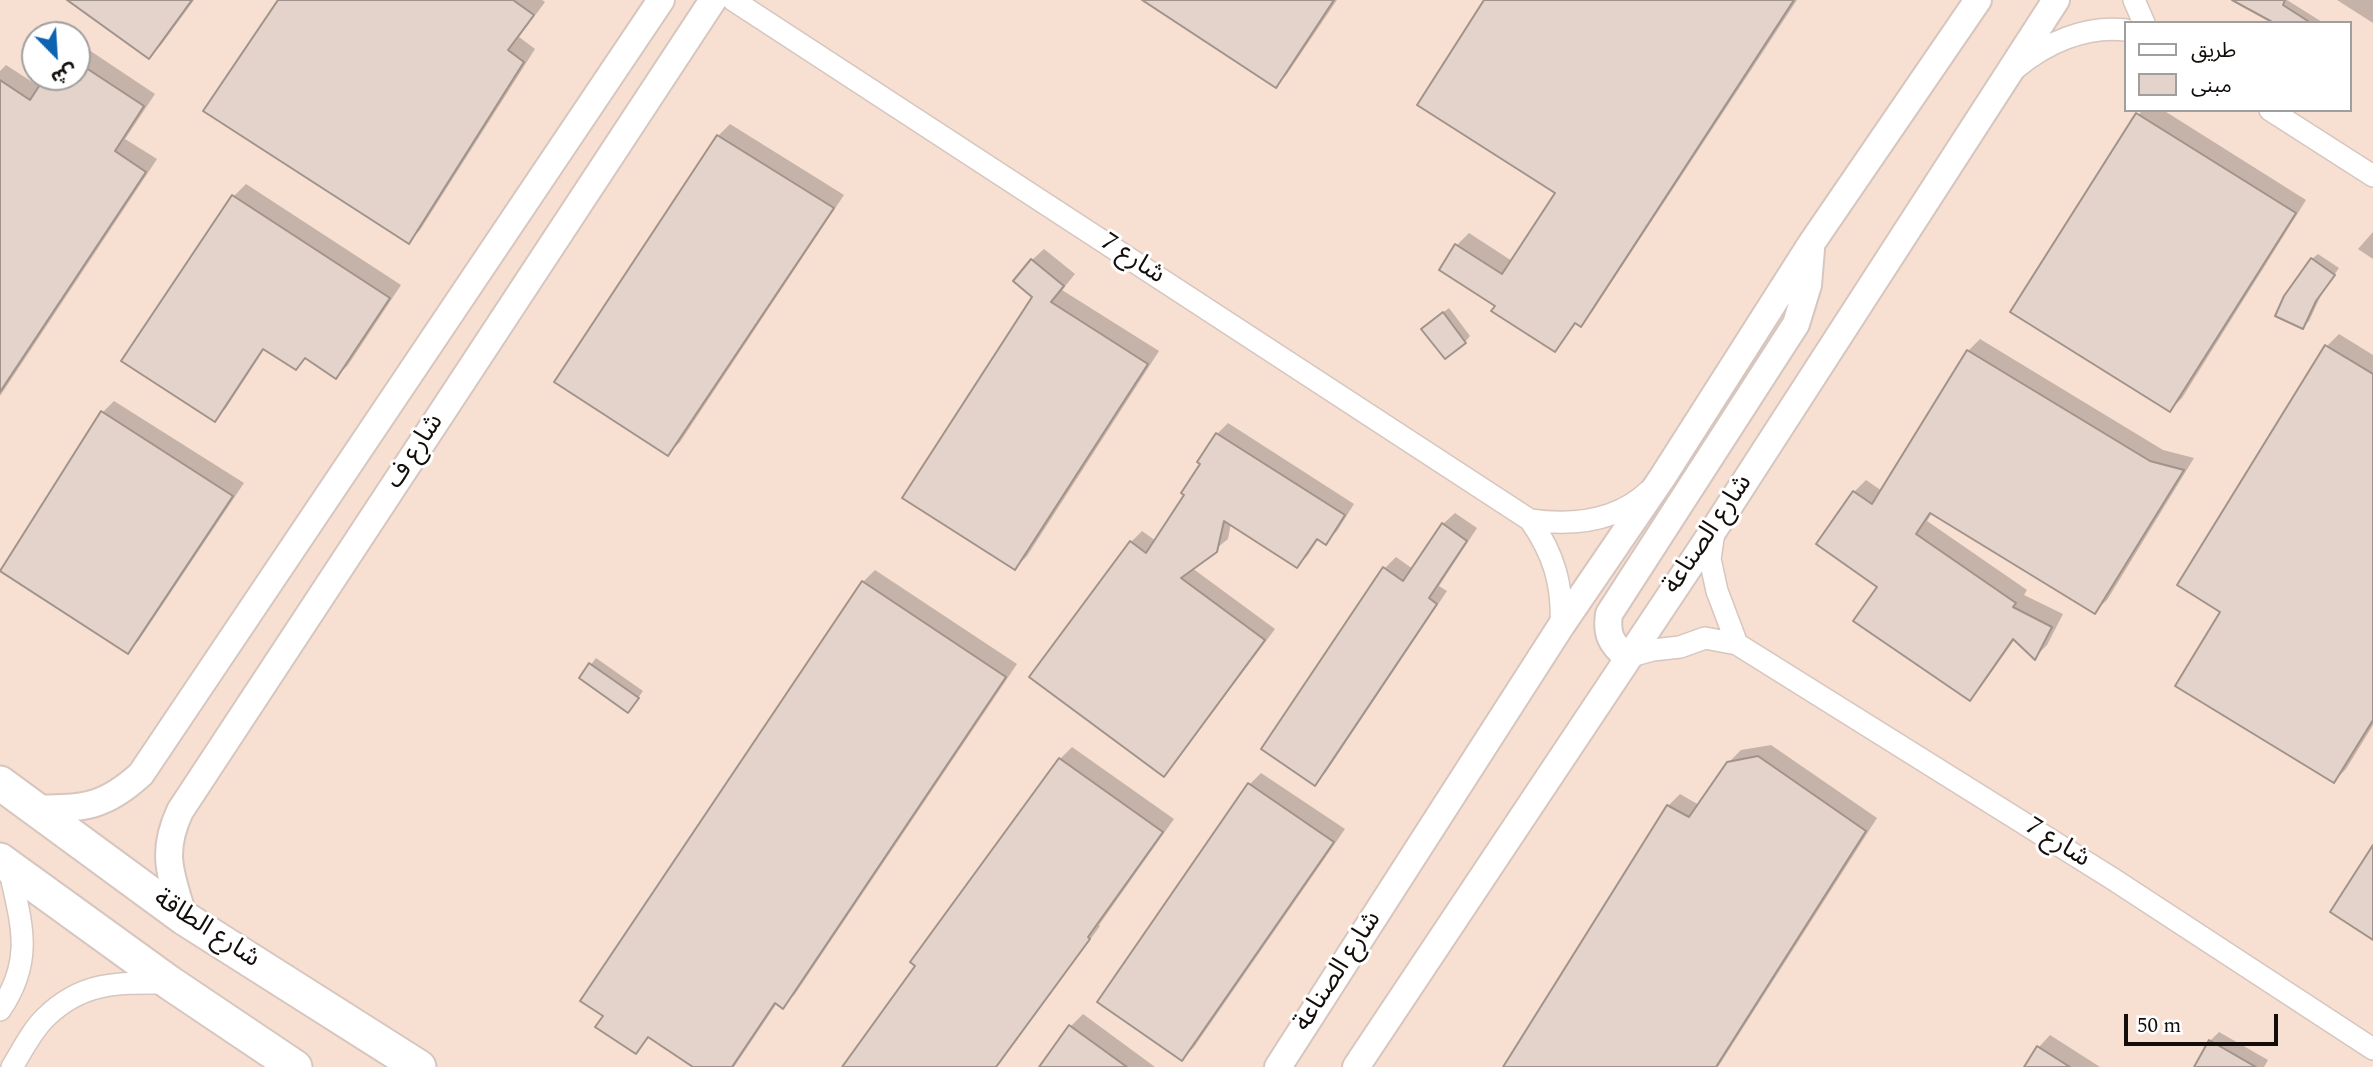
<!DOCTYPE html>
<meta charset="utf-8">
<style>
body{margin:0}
#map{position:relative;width:2373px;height:1067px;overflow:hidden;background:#feede4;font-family:Spectral,"Noto Sans Arabic",serif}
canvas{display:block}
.legend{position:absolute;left:2124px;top:21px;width:228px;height:91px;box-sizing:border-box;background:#fff;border:2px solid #a19f9d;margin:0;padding:9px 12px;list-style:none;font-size:21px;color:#130e0b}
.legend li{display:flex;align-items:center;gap:14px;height:35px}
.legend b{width:35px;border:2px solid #a19f9d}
.north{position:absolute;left:21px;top:21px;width:70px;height:70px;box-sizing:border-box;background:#fff;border:2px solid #a19f9d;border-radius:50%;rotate:156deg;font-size:19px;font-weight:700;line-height:28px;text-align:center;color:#130e0b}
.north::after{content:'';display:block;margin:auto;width:24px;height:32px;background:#0e63b1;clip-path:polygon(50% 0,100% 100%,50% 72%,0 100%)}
.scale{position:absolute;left:2124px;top:1014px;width:154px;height:32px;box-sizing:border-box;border:4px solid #130e0b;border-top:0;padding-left:9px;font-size:21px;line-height:24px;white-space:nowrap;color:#130e0b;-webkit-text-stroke:5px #fff;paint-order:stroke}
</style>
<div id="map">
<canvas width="2373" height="1067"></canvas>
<ul class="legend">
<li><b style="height:9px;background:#fff"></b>طريق</li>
<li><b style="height:19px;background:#e3d3ca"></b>مبنى</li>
</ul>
<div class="north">ش</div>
<div class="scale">50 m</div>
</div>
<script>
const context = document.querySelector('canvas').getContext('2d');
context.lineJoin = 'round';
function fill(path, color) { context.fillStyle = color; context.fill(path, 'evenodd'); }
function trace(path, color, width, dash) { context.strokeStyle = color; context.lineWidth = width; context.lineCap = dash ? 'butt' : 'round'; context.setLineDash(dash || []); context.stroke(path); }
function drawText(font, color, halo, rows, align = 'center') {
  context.font = font + ' Spectral,"Noto Sans Arabic",serif'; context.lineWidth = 6; context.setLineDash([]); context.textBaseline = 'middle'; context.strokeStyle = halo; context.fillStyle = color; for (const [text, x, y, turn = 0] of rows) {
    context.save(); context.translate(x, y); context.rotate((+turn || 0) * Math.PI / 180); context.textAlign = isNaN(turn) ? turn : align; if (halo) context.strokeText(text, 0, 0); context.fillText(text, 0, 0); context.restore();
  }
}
fill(new Path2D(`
 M0 0H2373V1067H0ZM2126 23H2350V110H2126ZM35 35H77V77H35Z`), '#f7dfd2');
fill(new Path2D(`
 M70 0H194L161 45 149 57Z
 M280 0H542L545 2 519 37 535 49 420 230 408 242Z
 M1147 0H1337L1287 74 1275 86Z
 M1486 0H1797L1592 312 1580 324 1577 322 1555 350 1497 305 1457 245 1469 233 1512 261 1557 192Z
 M2235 0H2287L2322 22 2275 23Z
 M2337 0H2373V23Z
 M77 42 155 94 125 139 157 159 0 396V71L6 65 40 87 47 77H77Z
 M2142 110H2163L2306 200 2182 398 2170 410 2013 312Z
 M730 124 844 195 680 442 668 454 718 136Z
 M246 184 401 285 348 365 336 377 306 357 296 368 265 348 226 408 214 420 234 196Z
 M2373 232V259L2358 249Z
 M1044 249 1075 274 1062 290 1159 351 1027 556 1015 568 1034 297 1032 260Z
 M2318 254 2339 268 2322 293 2309 321 2303 327 2312 259Z
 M1449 308 1470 336 1465 342 1429 323Z
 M2339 334 2373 355V725L2346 769 2334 781 2223 611 2327 346Z
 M1980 339 2163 450 2194 458 2107 600 2095 611 1932 513 1927 521 2027 590 2024 595 2063 614 2047 645 2035 657 2015 639 1981 687 1969 699 1880 586 1818 544 1854 492 1866 480 1882 491 1968 351Z
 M114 401 244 483 139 640 127 652 102 413Z
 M1228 423 1354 504 1337 531 1326 542 1319 538 1308 555 1297 566 1231 523 1228 539 1192 568 1275 629 1175 763 1164 774 1031 677 1131 542 1142 531 1156 541 1187 494 1217 434Z
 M1455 513 1477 528 1439 586 1447 591 1326 772 1315 783 1384 569 1396 557 1413 569 1443 524Z
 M875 570 1017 664 795 994 783 1006 777 1003 734 1067H696L650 1036 636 1052 863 582Z
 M596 658 643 691 633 705 581 678Z
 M1771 745 1877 818 1718 1067H1515L1668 806 1680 794 1699 805 1728 763 1741 750Z
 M1072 747 1174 819 1099 925 1100 926 997 1067H852L1060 759Z
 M1261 773 1345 829 1194 1047 1182 1059 1249 785Z
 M1083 1014 1155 1067H1041L1071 1026Z
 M2219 1032 2268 1060 2264 1067H2196L2210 1041Z
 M2050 1035 2100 1067H2026L2039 1047Z`), '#0003');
const building = new Path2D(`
 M67 0H192L149 59Z
 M278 0H513L534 15 508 50 524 62 409 244 203 111Z
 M1142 0H1334L1276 88Z
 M1484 0H1794L1581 327 1575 323 1555 352 1491 311 1495 306 1439 270 1455 244 1502 274 1555 193 1417 105Z
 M2232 0H2285L2283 5 2311 23H2274Z
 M77 62 144 106 115 151 146 172 0 392V80L30 100 45 77H77Z
 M2136 113 2296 213 2170 412 2010 312Z
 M717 135 834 208 668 456 554 382Z
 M232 195 390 298 336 379 305 358 296 370 263 349 215 422 121 361Z
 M2311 258 2335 275 2316 301 2303 329 2275 316 2284 296Z
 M1031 259 1064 286 1051 302 1148 364 1015 570 902 498 1032 297 1013 281Z
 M1443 312 1466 343 1445 359 1421 329Z
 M2325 345 2373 374V720L2334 783 2175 686 2220 612 2177 585Z
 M1967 350 2150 461 2184 470 2095 614 1930 513 1916 534 2016 603 2013 607 2052 627 2035 660 2013 639 1970 701 1853 621 1877 587 1816 544 1853 491 1872 504Z
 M101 411 233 496 128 654 0 571Z
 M1216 433 1345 515 1326 545 1317 539 1297 568 1224 521 1217 552 1181 578 1265 640 1164 777 1029 677 1130 541 1146 553 1184 495 1181 493 1200 464 1197 462Z
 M1442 523 1467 541 1429 598 1437 604 1315 786 1261 749 1383 567 1403 581Z
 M862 581 1006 677 783 1009 775 1003 732 1067H693L648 1037 636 1054 595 1027 603 1016 580 1001Z
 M589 663 639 698 628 713 579 678Z
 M1758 756 1866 831 1716 1067H1503L1667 805 1689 817 1727 762Z
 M1059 758 1163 832 1088 937 1090 939 996 1067H842L915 966 910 962Z
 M1248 783 1334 842 1182 1061 1097 1002Z
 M2373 845V940L2330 912Z
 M1069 1025 1127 1067H1039Z
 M2209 1040 2256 1067H2194Z
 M2037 1046 2070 1067H2024Z`);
fill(building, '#e3d3ca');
trace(building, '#a1928a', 2);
const minor = new Path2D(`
 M733 0 1530 520C1554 554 1563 585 1561 626
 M2134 0 2144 23
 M2016 68C2046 43 2086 25 2126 30
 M2270 110 2373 176
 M1530 520C1573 526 1616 522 1649 491
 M1714 532 1710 559 1717 591 1737 644
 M1627 657 1653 650 1680 647 1705 638 1737 644 2113 879 2373 1049
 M0 1010C35 959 21 923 9 867
 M12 1067C22 1051 32 1030 46 1017 84 980 121 983 170 983`);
const tertiary = new Path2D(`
 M1627 657C1611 644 1606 634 1609 614L1796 324 1808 285 1811 249
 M32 809C82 808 103 809 141 774L661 0
 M184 918C171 875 160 854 180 811L713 0
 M1278 1067 1561 626 1662 478 1811 244 1978 0
 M1356 1067 1715 528 2056 0`);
const primary = new Path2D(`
 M0 783 184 918 419 1067
 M0 860 170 983 295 1067`);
trace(minor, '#d6c6be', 24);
trace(tertiary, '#d6c6be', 30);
trace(primary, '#d6c6be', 37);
trace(minor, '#fff', 21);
trace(tertiary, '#fff', 26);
trace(primary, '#fff', 33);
drawText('26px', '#130e0b', '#fff', [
 ["شارع 7",1132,260,33],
 ["شارع ف",416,452,-57],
 ["شارع الصناعة",1709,535,-56],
 ["شارع 7",2057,844,32],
 ["شارع الطاقة",206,930,33],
 ["شارع الصناعة",1339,972,-57]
]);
</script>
